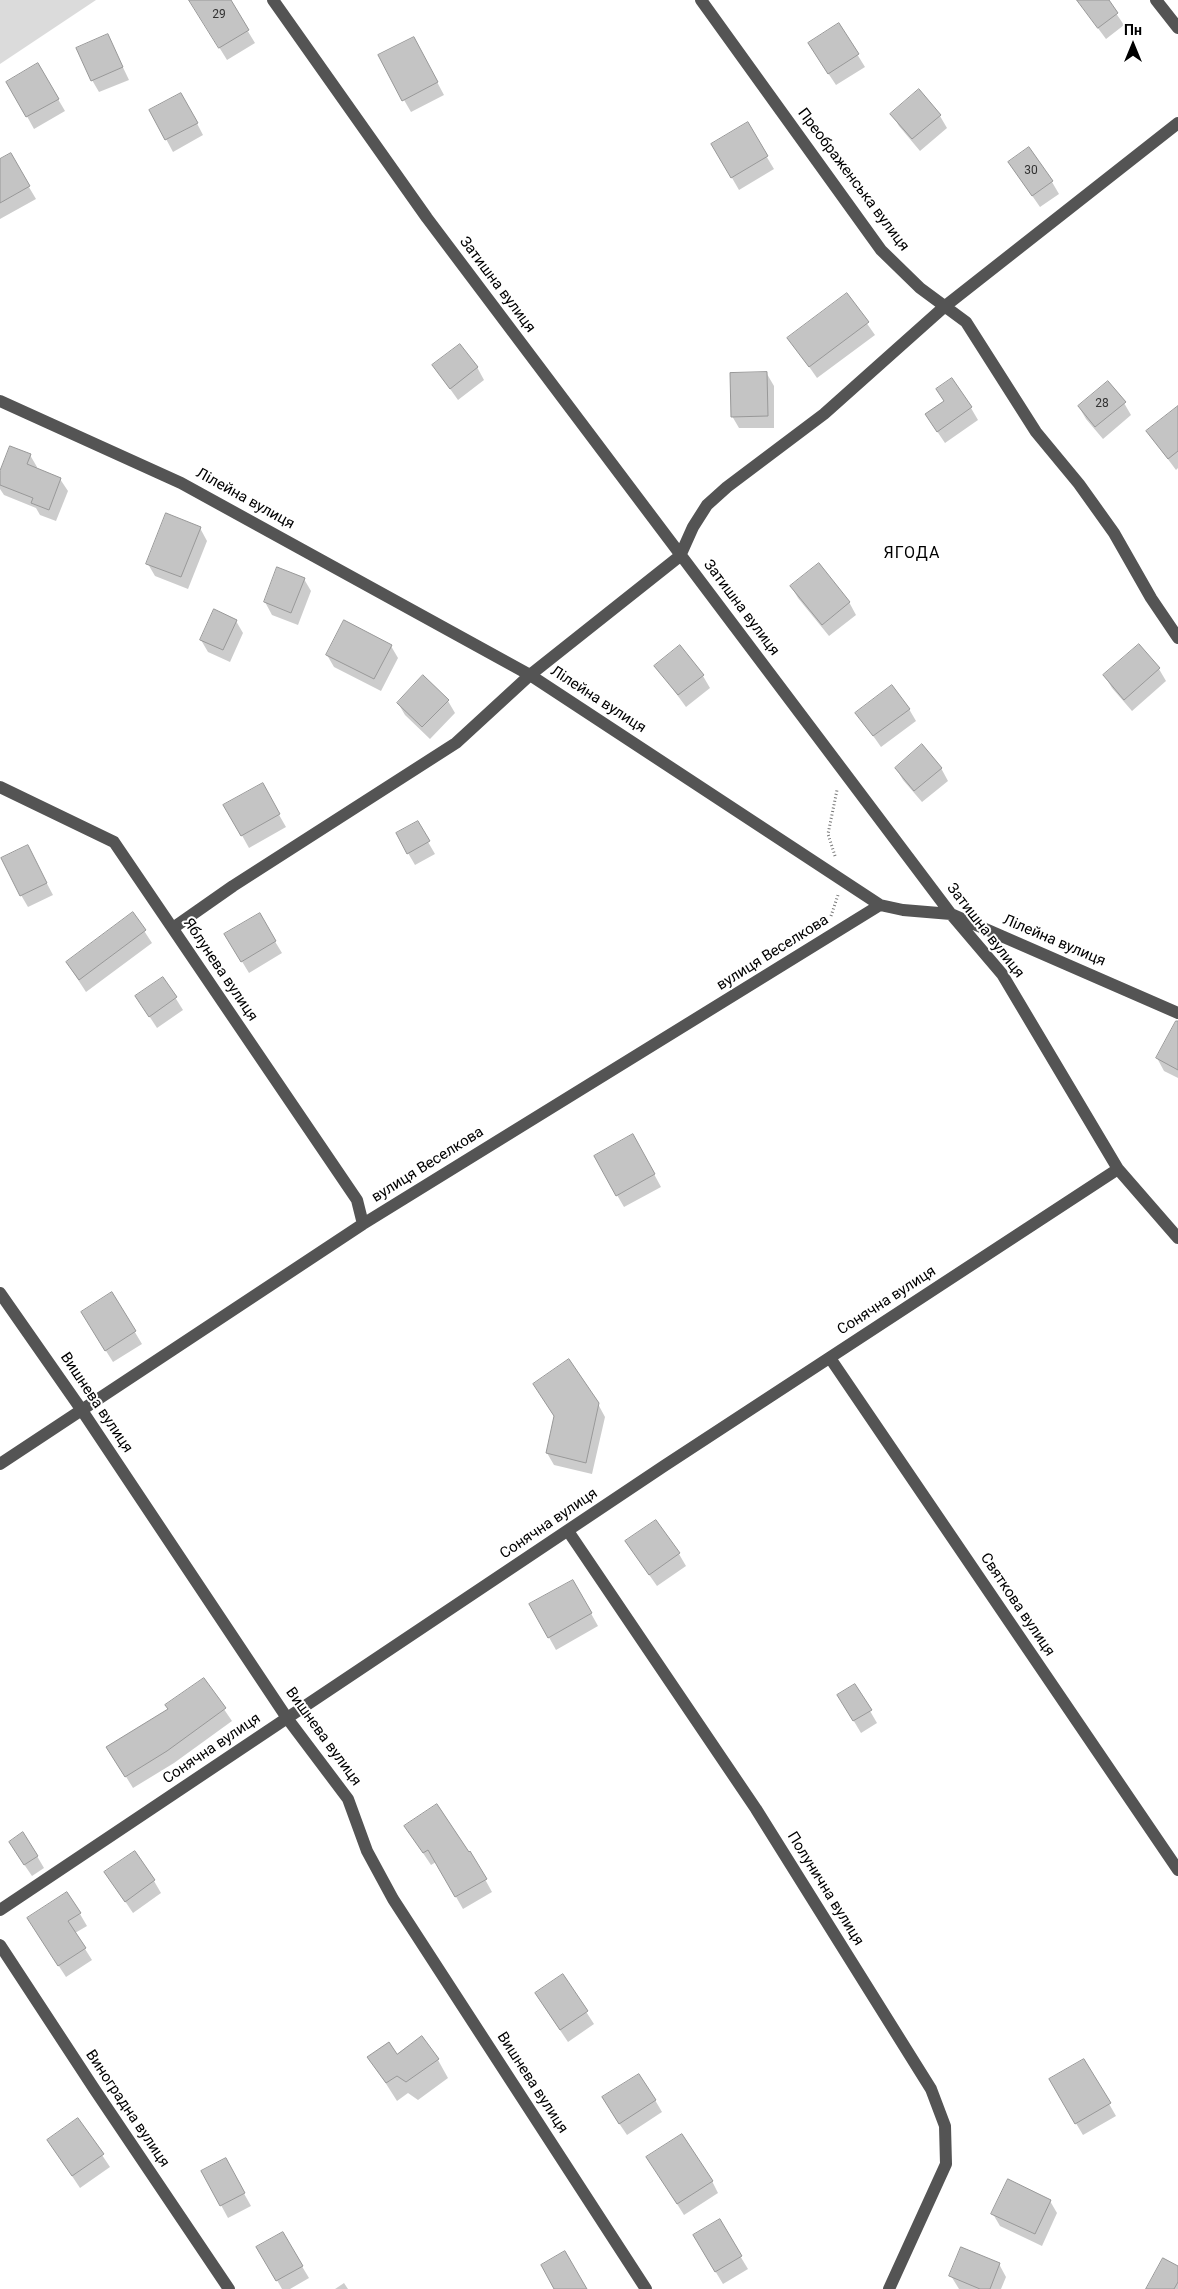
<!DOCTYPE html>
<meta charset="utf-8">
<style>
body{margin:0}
#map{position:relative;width:1178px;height:2289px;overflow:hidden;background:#fff;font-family:Roboto,sans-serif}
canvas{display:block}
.north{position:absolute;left:1108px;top:20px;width:50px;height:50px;-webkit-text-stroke:4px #fff;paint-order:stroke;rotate:0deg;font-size:14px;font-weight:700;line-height:20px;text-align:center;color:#000}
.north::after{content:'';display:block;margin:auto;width:18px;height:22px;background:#000;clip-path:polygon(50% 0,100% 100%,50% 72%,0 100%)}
</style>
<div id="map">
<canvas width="1178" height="2289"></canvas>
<div class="north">Пн</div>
</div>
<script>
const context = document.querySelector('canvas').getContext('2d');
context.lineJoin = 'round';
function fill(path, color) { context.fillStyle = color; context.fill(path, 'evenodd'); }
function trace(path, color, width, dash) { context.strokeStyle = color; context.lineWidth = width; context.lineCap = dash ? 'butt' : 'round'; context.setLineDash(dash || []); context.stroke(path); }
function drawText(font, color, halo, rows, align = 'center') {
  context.font = font + ' Roboto,sans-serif'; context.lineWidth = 4; context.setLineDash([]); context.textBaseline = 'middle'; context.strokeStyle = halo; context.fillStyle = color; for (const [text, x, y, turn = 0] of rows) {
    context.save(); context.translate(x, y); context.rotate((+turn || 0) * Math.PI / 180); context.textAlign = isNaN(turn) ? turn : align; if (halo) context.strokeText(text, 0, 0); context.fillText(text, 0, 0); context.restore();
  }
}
fill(new Path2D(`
 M0 0H96L0 64Z`), '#dbdbdb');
fill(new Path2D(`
 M190 0H229L255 43 227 60Z
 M1077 0H1107L1124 25 1106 39Z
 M839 25 865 67 836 85 816 55Z
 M108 36 129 80 99 92 92 80Z
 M420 50 444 95 411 112 404 100Z
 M38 65 65 111 34 129 8 82Z
 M188 106 203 135 173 152 151 111Z
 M892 114 940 116 947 128 920 151 899 126Z
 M747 124 774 169 739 190 713 145Z
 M10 155 36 199 0 219V161Z
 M1017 174 1052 182 1059 194 1040 207Z
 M847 295 875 335 817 378 789 338Z
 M433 365 477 367 484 380 458 400Z
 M767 374 774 386V428H739L732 416Z
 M1124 403 1131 415 1103 439 1086 419 1079 407Z
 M1178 407V468L1176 470 1147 431Z
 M971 408 978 420 945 443 926 415Z
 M30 455 37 467 36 469 60 479 68 491 56 521 40 515 36 508 4 495 0 489V475Z
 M200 528 207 541 188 589 155 576 148 564Z
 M304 579 311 591 298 625 272 615 265 602Z
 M791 586 849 602 856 615 829 636 798 598Z
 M236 621 243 633 230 662 208 652 201 640Z
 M391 646 398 658 381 691 334 667 327 655Z
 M1139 646 1159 669 1166 681 1132 711 1112 688 1105 676Z
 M656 666 703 676 710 688 686 707Z
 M448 701 455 713 430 739 405 715 398 703Z
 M909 709 916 721 881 747 857 713Z
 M896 768H941L948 781 922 802 903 780Z
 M262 785 286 827 249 848 225 805Z
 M417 823 435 854 415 865 397 834Z
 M34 859 53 895 28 907 21 895Z
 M133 914 152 943 86 992 67 963Z
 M259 915 282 953 249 973 226 935Z
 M163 978 183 1010 157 1028 136 996Z
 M1178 1038V1078L1164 1071 1157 1058Z
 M640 1148 661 1187 624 1207 617 1195Z
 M112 1294 142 1344 113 1362 89 1324Z
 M598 1404 605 1417 592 1474 554 1465 547 1453 555 1417Z
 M626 1542 679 1554 686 1566 657 1586Z
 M573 1581 598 1626 556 1650 531 1605Z
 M204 1680 232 1721 174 1763 133 1788 115 1759Z
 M846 1708 870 1711 877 1723 861 1733Z
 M413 1838 470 1852 492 1892 463 1909 436 1862 431 1865Z
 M17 1854 37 1856 44 1868 32 1876Z
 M106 1873 154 1881 161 1893 133 1913Z
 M80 1914 87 1926 75 1933 92 1960 66 1977 36 1931Z
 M563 1976 594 2024 568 2042 543 2005Z
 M397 2055 438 2060 448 2078 418 2100 408 2093 397 2101 369 2057Z
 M1084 2060 1116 2116 1083 2135 1050 2080Z
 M655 2100 662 2112 627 2135 610 2110Z
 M78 2119 110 2167 80 2188 48 2140Z
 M655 2169 712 2181 718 2193 684 2215Z
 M203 2172H232L251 2206 228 2218Z
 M1050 2201 1057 2213 1042 2246 1000 2226 993 2214Z
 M719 2221 748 2269 723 2284 694 2236Z
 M282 2233 309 2278 290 2289H282L258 2247Z
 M999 2264 1006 2277 1001 2289H959L951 2276Z
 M1178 2267V2289H1148Z
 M344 2283 348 2289H335Z`), '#0003');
const building = new Path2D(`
 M189 0H231L249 30 219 48Z
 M1077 0H1109L1118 13 1098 28Z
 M839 23 859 54 828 74 808 43Z
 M108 34 123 67 91 81 76 48Z
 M414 37 438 82 402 101 378 55Z
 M38 63 59 99 26 117 6 82Z
 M919 89 941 115 912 139 890 114Z
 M181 93 198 123 165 140 149 110Z
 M748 122 768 156 731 178 711 144Z
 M1029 147 1053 181 1032 196 1008 162Z
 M11 153 30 186 0 203V159Z
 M847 293 869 322 809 367 787 338Z
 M460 344 478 367 450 389 432 365Z
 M767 372 768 416 731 417 730 373Z
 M952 378 972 407 937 432 925 414 944 401 936 389Z
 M1108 381 1126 402 1095 427 1078 406Z
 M1178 406V451L1168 459 1146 431Z
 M10 446 31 454 27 464 61 478 49 510 31 503 33 498 0 485V471Z
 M166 513 201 527 181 577 146 564Z
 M819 563 850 602 822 625 790 586Z
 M277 567 305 578 291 613 264 602Z
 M214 609 237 620 223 650 200 640Z
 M344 620 392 645 374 679 326 655Z
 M1139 644 1160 668 1124 700 1103 675Z
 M680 645 704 675 678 695 654 666Z
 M423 675 449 700 422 727 397 703Z
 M892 685 910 709 873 736 855 713Z
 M922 744 942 768 914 791 895 768Z
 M263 783 280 814 241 836 223 805Z
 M418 821 430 841 407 854 396 833Z
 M28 845 47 883 20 896 1 858Z
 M133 912 146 930 79 980 66 962Z
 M260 913 276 941 241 962 224 934Z
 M163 977 177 997 149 1017 135 996Z
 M1176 1021H1178V1070L1156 1058Z
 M633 1134 655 1174 616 1196 594 1156Z
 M112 1292 136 1331 105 1351 81 1312Z
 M569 1359 599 1403 586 1463 546 1453 554 1416 533 1384Z
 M656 1520 680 1553 649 1575 625 1541Z
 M573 1580 592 1613 548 1638 529 1604Z
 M204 1678 226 1708 167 1751 125 1777 106 1747 168 1709 165 1705Z
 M855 1684 872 1710 853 1721 837 1695Z
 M437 1804 469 1852 470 1851 487 1879 455 1897 428 1850 423 1853 404 1826Z
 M23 1832 38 1856 24 1865 9 1842Z
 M135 1851 155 1880 125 1902 104 1872Z
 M67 1892 81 1913 68 1921 86 1948 58 1966 27 1918Z
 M563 1974 588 2011 560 2030 535 1993Z
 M422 2036 439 2059 406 2082 397 2076 386 2083 367 2057 389 2042 397 2054Z
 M1084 2059 1111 2103 1075 2124 1049 2079Z
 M639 2074 656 2100 619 2124 602 2097Z
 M78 2118 104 2154 72 2176 47 2140Z
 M682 2134 713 2181 677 2204 646 2157Z
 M226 2158 245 2193 220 2206 201 2171Z
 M1008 2179 1051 2200 1035 2234 991 2214Z
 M720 2219 742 2256 715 2272 693 2235Z
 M283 2232 303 2266 276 2281 256 2247Z
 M961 2247 1000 2263 990 2289H980L949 2276Z
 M565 2251 587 2289H554L541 2265Z
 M1163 2258 1178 2266V2282L1174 2289H1146Z`);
fill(building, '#c4c4c4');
trace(building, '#989898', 1);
trace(new Path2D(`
 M835 856 828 834 837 790
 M831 916 838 895`), '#767676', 3, [1, 2.5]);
trace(new Path2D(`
 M273 0 427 218 951 914 1002 974 1118 1169 1178 1238
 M701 0 881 250 920 288 966 322 1036 432 1079 484 1114 533 1151 598 1178 638
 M1156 0 1178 28
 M0 401 181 483 530 675 880 905 903 910 951 914 1178 1013
 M0 787 114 842 357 1200 363 1224
 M173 928 233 886 456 743 530 675 680 556 693 527 707 505 727 487 824 414 944 307 1178 123
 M0 1293 81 1409 287 1718 348 1799 367 1851 393 1899 646 2289
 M830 1358 1178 1870
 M0 1464 363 1224 880 905
 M568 1531 756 1809 931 2089 945 2126 946 2164 889 2289
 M0 1910 664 1466 1118 1169
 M0 1945 95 2090 229 2289`), '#545454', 12);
drawText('12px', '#313131', null, [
 ["29",219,15],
 ["30",1031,171],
 ["28",1102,404]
]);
drawText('15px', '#000', '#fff', [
 ["Преображенська вулиця",853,180,53],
 ["Затишна вулиця",497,285,53],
 ["Лілейна вулиця",245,499,29],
 ["Затишна вулиця",741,608,53],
 ["Лілейна вулиця",598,700,33],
 ["Затишна вулиця",985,931,52],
 ["Лілейна вулиця",1054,941,23],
 ["вулиця Веселкова",773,953,-32],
 ["Яблунева вулиця",220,970,56],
 ["вулиця Веселкова",428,1165,-32],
 ["Сонячна вулиця",887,1301,-33],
 ["Вишнева вулиця",96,1403,56],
 ["Сонячна вулиця",549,1524,-34],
 ["Святкова вулиця",1017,1605,56],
 ["Вишнева вулиця",323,1737,54],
 ["Сонячна вулиця",212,1749,-34],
 ["Полунична вулиця",825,1889,58],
 ["Вишнева вулиця",532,2083,57],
 ["Виноградна вулиця",127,2109,56]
]);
context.letterSpacing = '1px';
drawText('16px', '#000', '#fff', [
 ["ЯГОДА",912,554]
]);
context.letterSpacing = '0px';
</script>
